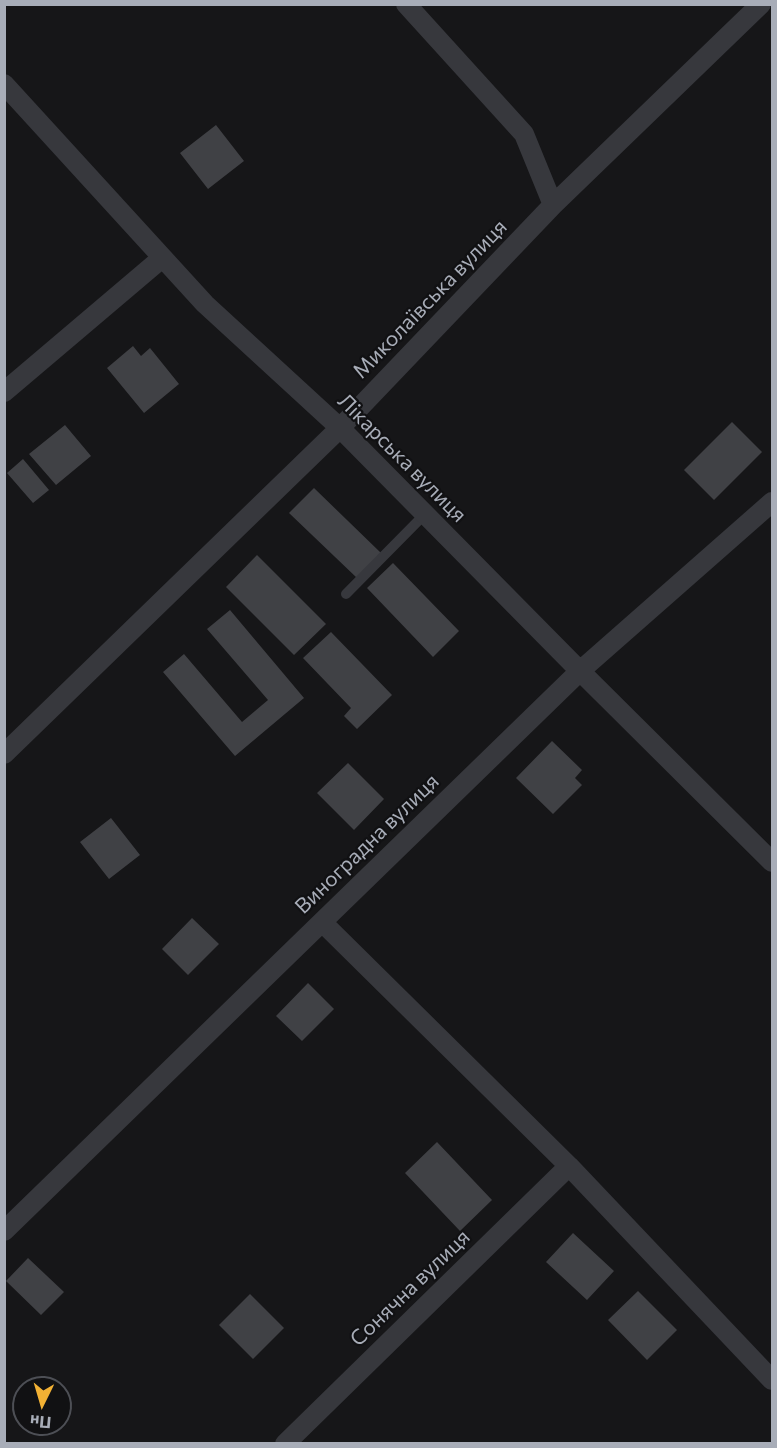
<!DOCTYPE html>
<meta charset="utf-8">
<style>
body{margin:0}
#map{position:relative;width:777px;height:1448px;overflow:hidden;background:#161618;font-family:Commissioner,sans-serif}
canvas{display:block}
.frame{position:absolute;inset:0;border:6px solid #a8adb8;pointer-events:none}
.north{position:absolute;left:12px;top:1376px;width:60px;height:60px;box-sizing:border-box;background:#111113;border:2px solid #4d4f55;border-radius:50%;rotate:185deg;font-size:16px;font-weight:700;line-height:24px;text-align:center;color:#a8adb8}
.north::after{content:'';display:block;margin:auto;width:21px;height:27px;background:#f2b134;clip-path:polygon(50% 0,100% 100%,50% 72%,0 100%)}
</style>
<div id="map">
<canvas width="777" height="1448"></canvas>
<div class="frame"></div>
<div class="north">Пн</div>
</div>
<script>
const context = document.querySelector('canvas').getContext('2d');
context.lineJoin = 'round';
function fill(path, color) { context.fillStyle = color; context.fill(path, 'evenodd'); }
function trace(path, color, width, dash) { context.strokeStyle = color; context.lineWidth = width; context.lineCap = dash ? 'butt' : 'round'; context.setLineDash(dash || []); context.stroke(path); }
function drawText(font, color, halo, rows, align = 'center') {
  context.font = font + ' Commissioner,sans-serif'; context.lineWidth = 4.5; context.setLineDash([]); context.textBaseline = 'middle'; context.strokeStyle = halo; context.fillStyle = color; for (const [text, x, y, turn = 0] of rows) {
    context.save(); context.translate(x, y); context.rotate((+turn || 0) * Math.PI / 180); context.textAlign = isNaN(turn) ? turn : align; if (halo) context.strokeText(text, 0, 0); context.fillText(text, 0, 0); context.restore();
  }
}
fill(new Path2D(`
 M216 125 244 161 208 189 180 153Z
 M133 346 141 356 150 348 179 384 144 413 107 368Z
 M732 422 762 452 714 500 684 470Z
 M65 425 91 456 56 485 29 454Z
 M23 459 49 490 33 503 7 473Z
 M314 488 381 553 357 578 289 513Z
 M257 555 326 624 294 655 226 587Z
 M393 563 459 631 433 657 367 588Z
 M230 610 304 698 235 756 163 672 184 654 242 722 268 700 207 629Z
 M331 632 392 695 357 729 344 716 351 708 303 658Z
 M552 741 582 770 575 778 582 785 553 814 516 778Z
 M348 763 384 799 354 830 317 793Z
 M111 818 140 855 109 879 80 842Z
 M192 918 219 944 188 975 162 949Z
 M308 983 334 1009 302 1041 276 1016Z
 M437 1142 492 1200 460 1231 405 1173Z
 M573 1233 614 1271 587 1300 546 1262Z
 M28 1258 64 1292 41 1315 6 1281Z
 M638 1291 677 1330 647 1360 608 1320Z
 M250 1294 284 1328 253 1359 219 1325Z`), '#404145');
trace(new Path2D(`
 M346 594 425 514`), '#37383d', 10);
trace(new Path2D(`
 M406 4 524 134 553 205
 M4 84 205 304 340 428 580 671 772 862
 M4 392 162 258
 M4 754 340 428 553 205 761 4
 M322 922 569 1166 772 1380
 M4 1231 580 671 772 502
 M285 1444 569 1166`), '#37383d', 20);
drawText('21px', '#a8adb8', '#111113', [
 ["Миколаївська вулиця",430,299,-46],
 ["Лікарська вулиця",402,458,45],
 ["Виноградна вулиця",367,844,-44],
 ["Сонячна вулиця",410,1288,-44]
]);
</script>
